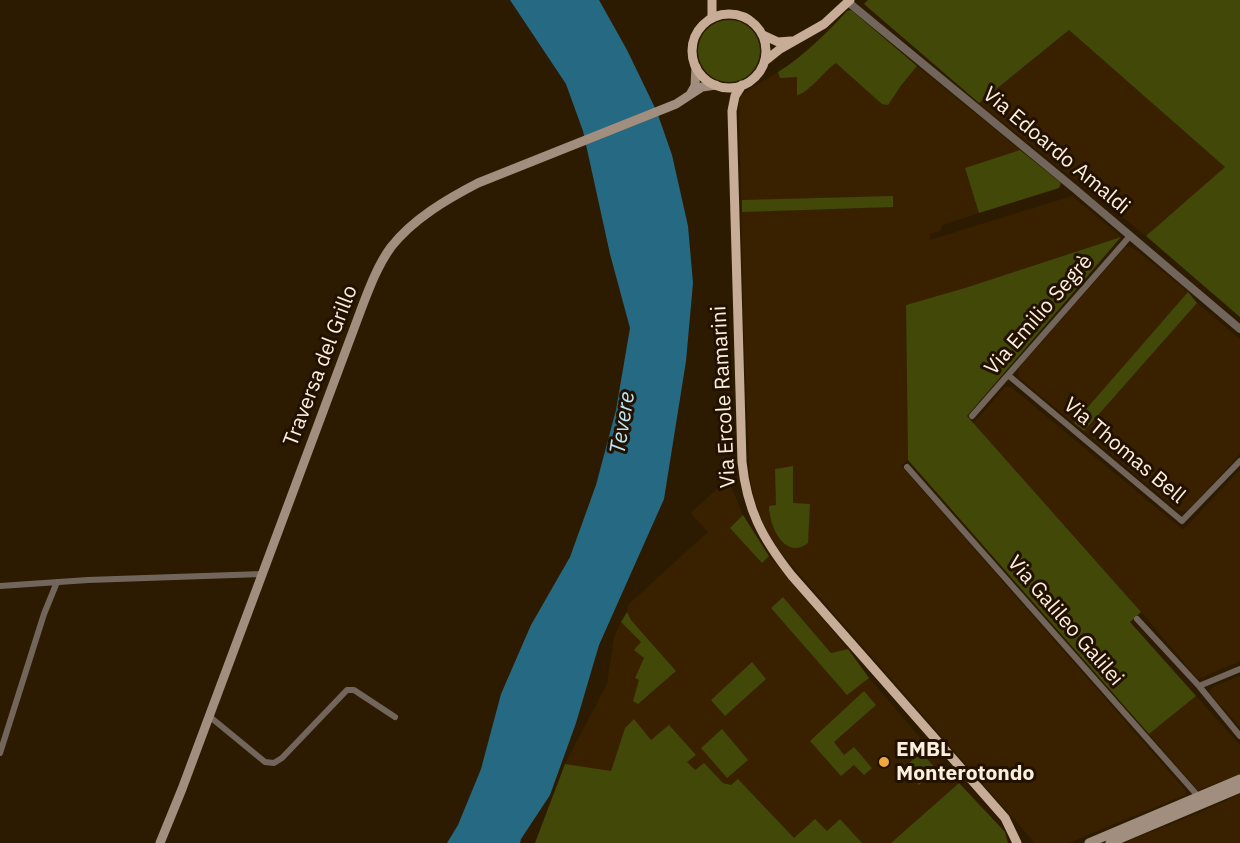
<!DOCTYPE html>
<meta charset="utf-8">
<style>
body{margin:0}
canvas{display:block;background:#2d1b01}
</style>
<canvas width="1240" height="843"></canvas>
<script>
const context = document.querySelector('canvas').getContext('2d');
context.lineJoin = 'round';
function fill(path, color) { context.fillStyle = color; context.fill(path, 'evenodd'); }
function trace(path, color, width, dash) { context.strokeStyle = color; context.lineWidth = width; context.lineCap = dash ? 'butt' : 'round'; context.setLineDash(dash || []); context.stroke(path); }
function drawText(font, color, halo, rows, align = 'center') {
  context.font = font + ' "IBM Plex Sans",sans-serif'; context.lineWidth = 6; context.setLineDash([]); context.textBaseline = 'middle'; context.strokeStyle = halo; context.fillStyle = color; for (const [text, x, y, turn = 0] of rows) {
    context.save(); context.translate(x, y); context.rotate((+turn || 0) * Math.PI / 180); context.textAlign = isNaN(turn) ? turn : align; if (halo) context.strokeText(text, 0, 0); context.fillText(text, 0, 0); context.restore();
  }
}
fill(new Path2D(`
 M832 27 901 87 917 66 1020 150 965 168 979 213 942 225 940 231 929 234 930 240 1072 196 1121 237 965 288 906 305 908 460 901 466 1186 791 1185 795 1068 843H1035L783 555 764 527 755 501 750 477 744 334 739 96 791 64Z
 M1069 30 1225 167 1146 236 979 103Z
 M1125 247H1130L1136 250 1188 292 1074 423 1019 378 1018 372 1020 367Z
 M1197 303 1240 339V454L1188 510 1182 511 1178 510 1084 431Z
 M1005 387H1011L1183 530 1240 470V661L1198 679 1136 606 973 424Z
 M718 486H731L743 515 731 528 762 562 769 556 848 649 831 653 783 597 771 608 847 694 869 678 959 783 891 843H862L840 819 827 831 794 838 738 779 731 785 723 783 704 763 695 770 687 762 696 755 686 745 651 740 634 719 625 728 610 773 565 764 607 684 614 638 621 622 641 642 644 658 636 678 639 679 676 671 631 620 627 612 628 605 708 532 691 513 715 491Z
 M1240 676V727L1210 693 1211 689 1214 686Z
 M1196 696 1240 745V774L1198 790 1149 734Z
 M1240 794V843H1124L1201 812Z`), '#392100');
fill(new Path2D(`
 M868 0H1240V317L1146 236 1225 167 1069 30 979 103 864 4Z
 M851 10 917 66 900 87 888 105 882 104 836 63C824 71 809 93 797 95V77L780 78 778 72C804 56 827 33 847 11Z
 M698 51a31 31 0 1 1 62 0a31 31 0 1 1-62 0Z
 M1020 150 1061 183 1059 188 979 213 965 168Z
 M893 196V207L742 212V200Z
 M1121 237 967 416 1141 612 1130 622 1196 696 1149 734 908 460 906 305 965 288Z
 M1188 292 1197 303 1084 431 1074 423Z
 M793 466V503L810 504 808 543C785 561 769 526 769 506L776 505 775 469Z
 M743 515 769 556 762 563 730 528Z
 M783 597 831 653 848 649 869 678 847 695 771 608Z
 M627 612 631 620 676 671 638 704 633 701 639 680 635 678 644 658 634 650 641 642 621 622Z
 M752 662 766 679 725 716 711 700Z
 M864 691 876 705 834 742 844 755 854 747 872 768 864 775 854 765 841 776 810 741Z
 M634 719 651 740 669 725 696 755 687 762 695 770 704 763 723 783 731 785 738 779 794 838 815 819 827 831 840 819 862 843H535L565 764 611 771 625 728Z
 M722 729 748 760 727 778 701 748Z
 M921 752 937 770 919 785 904 768Z
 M959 783 1005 832 1008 843H891Z`), '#424807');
fill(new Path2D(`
 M510 0H599L627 50 657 112 672 155 688 226 693 283 686 361 664 499 599 645 576 723 550 795 521 839 520 843H447L458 825 481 769 501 694 531 625 570 557 596 485 616 410 630 328 610 254 583 131 566 84Z`), '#256a82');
trace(new Path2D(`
 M1008 375 1182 521 1240 461
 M972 416 1130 236
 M907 467 1198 796
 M0 586 88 580 262 574
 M1137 619 1199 686 1240 736
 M1199 686 1240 669
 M209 716 265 762 274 763 282 758 347 690H354L395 717
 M0 753 44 614 57 582`), '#72665c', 6);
trace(new Path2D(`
 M848 2 1075 189 1240 329`), '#72665c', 8);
trace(new Path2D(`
 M691 93 695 86 696 67
 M160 843 182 789 362 307C370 286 378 265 391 247 413 219 447 199 478 183L676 104 702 87 716 85
 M1089 843 1240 779
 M1110 843 1240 788`), '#a28e7e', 9);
trace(new Path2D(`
 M692 51a37 37 0 1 1 74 0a37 37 0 1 1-74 0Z
 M712 18V0
 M763 35 778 42 791 41
 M765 61 780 49 824 24 850 0
 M742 85 735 96 732 111 742 462C747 510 762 538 792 576L1005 818 1017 843`), '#c7ad98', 9);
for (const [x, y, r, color] of [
 [884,762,6,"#f0a63f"]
]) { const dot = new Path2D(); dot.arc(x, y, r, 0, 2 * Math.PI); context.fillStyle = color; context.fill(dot); trace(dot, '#231100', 2); }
drawText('21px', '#fcefe0', '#231100', [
 ["Via Edoardo Amaldi",1056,151,40],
 ["Via Emilio Segrè",1039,315,-49],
 ["Traversa del Grillo",321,366,-69],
 ["Via Ercole Ramarini",724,397,-93],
 ["Via Thomas Bell",1124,451,40],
 ["Via Galileo Galilei",1065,621,49]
]);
drawText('bold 21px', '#fcefe0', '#231100', [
 ["EMBL",896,750],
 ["Monterotondo",896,774]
], 'left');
drawText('italic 22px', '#bbe5f7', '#231100', [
 ["Tevere",623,423,-81]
]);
</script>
